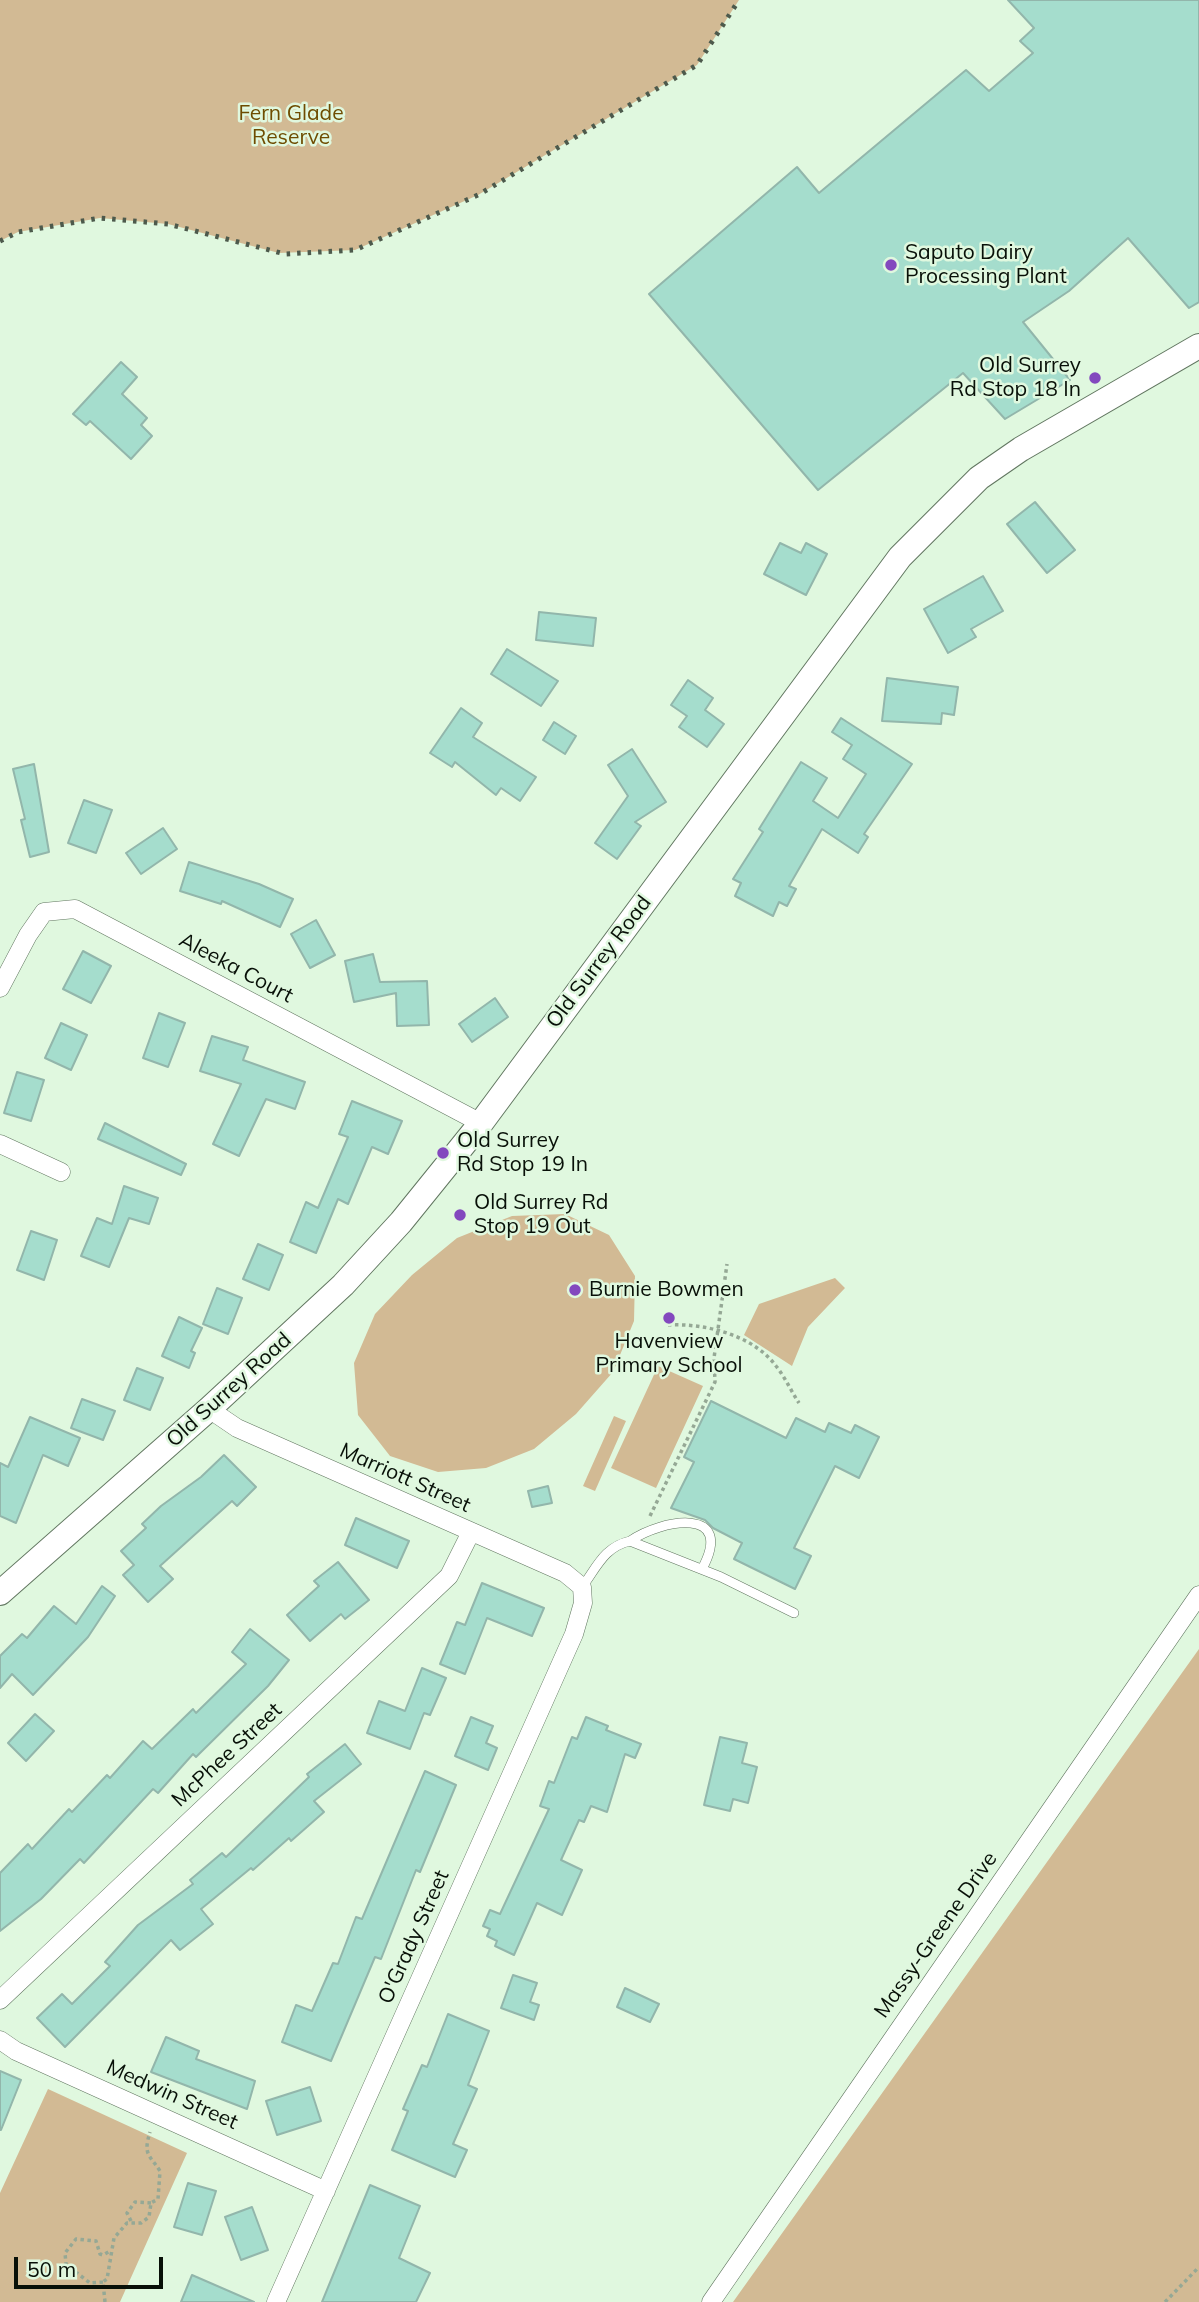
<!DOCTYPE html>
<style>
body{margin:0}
#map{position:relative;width:1199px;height:2302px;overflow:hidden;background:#e0f8df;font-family:Mulish,sans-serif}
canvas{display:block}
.scale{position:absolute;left:14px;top:2257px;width:149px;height:32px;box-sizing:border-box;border:4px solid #081008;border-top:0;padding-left:9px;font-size:21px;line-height:24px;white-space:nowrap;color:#081008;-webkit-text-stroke:5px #e0f8df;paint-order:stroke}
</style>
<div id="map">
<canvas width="1199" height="2302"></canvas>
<div class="scale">50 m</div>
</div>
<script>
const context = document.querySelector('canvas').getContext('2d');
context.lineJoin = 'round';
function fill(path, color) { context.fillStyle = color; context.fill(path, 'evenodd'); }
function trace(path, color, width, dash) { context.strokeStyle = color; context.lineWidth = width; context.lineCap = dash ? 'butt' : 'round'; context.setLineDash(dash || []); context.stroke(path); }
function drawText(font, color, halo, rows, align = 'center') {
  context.font = font + ' Mulish,sans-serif'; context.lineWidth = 5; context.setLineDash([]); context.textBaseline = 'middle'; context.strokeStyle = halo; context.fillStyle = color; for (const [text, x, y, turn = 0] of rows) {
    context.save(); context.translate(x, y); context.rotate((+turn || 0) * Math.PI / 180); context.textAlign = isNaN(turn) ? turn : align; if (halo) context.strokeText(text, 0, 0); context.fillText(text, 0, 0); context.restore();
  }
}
fill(new Path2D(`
 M0 0H739L697 65 478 195 355 250 279 253 168 224 100 218 18 232 0 241Z
 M565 1214 609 1235 635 1276 634 1321 613 1372 576 1414 534 1449 486 1468 438 1472 390 1456 358 1415 354 1363 375 1314 412 1275 457 1238 512 1216Z
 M835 1278 845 1288 808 1327 792 1366 744 1335 759 1304Z
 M658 1366 703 1386 656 1488 611 1468Z
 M614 1416 626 1421 595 1491 583 1486Z
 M1199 1649V2302H733Z
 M48 2089 187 2153 120 2302H0V2193Z`), '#d2ba94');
const building = new Path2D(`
 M1008 0H1199V302L1189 308 1128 238 1069 291 1023 322 1070 380 1005 419 963 373 818 490 649 294 797 167 819 193 966 70 989 91 1033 53 1020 41 1034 28Z
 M121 362 137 377 122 394 147 418 141 425 152 436 131 459 90 421 86 425 73 414Z
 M1035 502 1075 550 1047 573 1007 524Z
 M780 543 801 553 806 543 827 554 806 595 764 574Z
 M983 576 1003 611 971 629 976 637 948 653 924 609Z
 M539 612 596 618 593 646 536 640Z
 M507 649 558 681 541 706 491 674Z
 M887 678 958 687 954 715 942 713 941 724 882 721Z
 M688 680 713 698 705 710 724 724 707 747 679 727 687 716 671 705Z
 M461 708 482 723 473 737 536 777 520 801 501 788 496 795 455 762 452 767 430 753Z
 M841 718 912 764 864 834 868 837 858 853 822 829 789 886 796 889 787 906 779 902 773 916 735 896 741 883 733 879 763 832 759 829 801 762 827 778 813 801 838 818 866 774 843 759 852 745 832 732Z
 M554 722 576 736 565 754 543 740Z
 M632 749 666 802 635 822 641 826 617 859 595 843 628 796 608 765Z
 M34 764 49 852 30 857 21 820 25 819 13 769Z
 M84 800 112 810 96 853 68 843Z
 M163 828 177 849 141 874 126 853Z
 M189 862 259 884 293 899 280 927 222 901 221 904 180 891Z
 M316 920 335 955 310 968 291 934Z
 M83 951 111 966 91 1003 63 989Z
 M373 954 380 982 427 981 429 1025 397 1026 396 993 354 1002 345 961Z
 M495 998 508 1017 472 1042 459 1024Z
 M159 1013 185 1023 168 1067 143 1058Z
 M61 1023 87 1035 71 1070 45 1058Z
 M212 1036 248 1047 243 1060 305 1082 295 1109 266 1099 239 1156 213 1144 241 1084 200 1071Z
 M17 1072 44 1080 31 1121 4 1113Z
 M352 1101 402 1121 388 1154 372 1147 348 1204 338 1199 316 1253 290 1242 306 1202 318 1208 348 1137 339 1134Z
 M105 1123 186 1164 181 1175 98 1139Z
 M124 1186 158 1198 149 1224 129 1218 109 1267 81 1256 97 1218 112 1224Z
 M31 1231 57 1240 44 1280 17 1270Z
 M258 1244 283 1255 269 1290 243 1279Z
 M217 1288 242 1298 228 1334 203 1324Z
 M179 1317 202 1328 191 1351 195 1353 189 1368 162 1356Z
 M137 1368 163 1378 150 1410 124 1400Z
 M82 1399 115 1411 103 1440 71 1428Z
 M711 1401 786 1438 796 1418 825 1432 829 1423 851 1433 855 1425 879 1437 859 1478 835 1466 794 1548 811 1556 795 1589 734 1559 742 1543 713 1528 705 1520 671 1508 694 1462 684 1457Z
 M30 1417 80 1438 68 1466 43 1455 16 1523 0 1516V1463L8 1467Z
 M224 1455 256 1487 237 1506 232 1501 160 1566 173 1579 148 1602 123 1575 134 1565 121 1551 146 1528 142 1524 161 1506 201 1477Z
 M548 1486 552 1503 532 1507 528 1491Z
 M356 1518 409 1541 397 1568 345 1545Z
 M338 1562 369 1600 345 1619 341 1614 310 1641 287 1615 319 1586 314 1581Z
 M482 1583 544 1608 532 1636 487 1618 465 1674 440 1664 457 1622 465 1625Z
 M102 1586 115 1596 88 1637 33 1695 12 1674 0 1688V1656L22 1634 27 1638 54 1606 76 1624Z
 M250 1629 289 1660 268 1686 196 1757 193 1754 158 1793 153 1789 84 1863 80 1859 41 1899 0 1931V1873L28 1844 32 1849 69 1809 72 1812 107 1775 110 1778 143 1741 152 1749 193 1709 196 1713 246 1664 232 1652Z
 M422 1668 446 1678 430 1715 424 1713 410 1749 367 1733 379 1701 405 1711Z
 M35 1714 54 1731 26 1761 8 1743Z
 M471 1717 493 1726 486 1743 497 1748 488 1770 455 1756Z
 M586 1717 608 1726 606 1730 641 1744 635 1758 625 1754 607 1812 591 1806 584 1822 579 1820 561 1860 582 1870 562 1915 537 1903 514 1955 495 1946 497 1941 487 1936 490 1929 483 1926 490 1910 500 1914 549 1809 540 1806 549 1781 554 1783 572 1737 577 1739Z
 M720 1737 747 1743 742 1763 757 1767 748 1803 733 1799 730 1811 704 1805Z
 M345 1744 361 1764 314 1801 324 1812 291 1841 289 1838 253 1870 251 1868 201 1909 213 1924 180 1950 171 1940 65 2047 37 2018 62 1994 72 2004 110 1966 105 1962 138 1925 193 1884 190 1880 222 1853 226 1857 309 1777 307 1774Z
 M425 1771 456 1785 420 1872 416 1870 381 1959 375 1957 331 2061 282 2042 296 2005 312 2011 333 1963 338 1964 356 1917 362 1919Z
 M513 1975 537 1983 530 2002 539 2005 534 2020 501 2008Z
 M625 1988 659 2004 650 2022 617 2007Z
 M448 2014 489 2031 468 2085 477 2089 453 2144 467 2150 455 2177 392 2150 408 2111 403 2109 422 2065 427 2067Z
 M166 2037 199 2051 196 2059 255 2081 247 2109 151 2072Z
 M0 2071 21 2080 1 2130H0Z
 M310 2087 321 2121 277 2135 266 2101Z
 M188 2183 216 2191 202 2235 174 2227Z
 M370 2185 420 2206 399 2258 430 2273 416 2302H322Z
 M252 2207 268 2250 241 2260 225 2217Z
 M192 2275 254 2302H181Z`);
fill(building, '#a5ddcd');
trace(building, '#92b6ab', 2);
const lane = new Path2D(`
 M630 1541C662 1519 736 1506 702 1569
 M582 1587C597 1567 604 1547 630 1541L721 1577 794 1613`);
const street = new Path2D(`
 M0 988 28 935 44 912 75 909 481 1123
 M0 1144 61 1172
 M209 1409 237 1428 565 1573 582 1587 583 1603 574 1634 276 2302
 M0 2000 449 1576 471 1532
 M0 2040 16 2051 326 2191
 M711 2302 1199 1595`);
const secondary = new Path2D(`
 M0 1593 209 1409 343 1285 401 1222 481 1123 900 557 979 478 1021 449 1199 346`);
trace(lane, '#617660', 10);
trace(street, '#617660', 19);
trace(secondary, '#617660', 26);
trace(new Path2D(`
 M668 1325C705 1323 753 1335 776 1366 785 1377 791 1391 799 1403
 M650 1516 715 1382 714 1358 727 1264
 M131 2221 127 2213 135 2202 151 2203
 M103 2282 90 2283 77 2273 67 2275 65 2253 76 2239 96 2241 100 2254 103 2255 110 2251
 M105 2302 103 2282 107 2279 114 2238 127 2223H141L149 2217 151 2203 158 2199 160 2171C149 2154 143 2155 150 2132
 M1165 2302 1199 2267`), '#95a895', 3.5, [3.5, 3.5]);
trace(lane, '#fff', 9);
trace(street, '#fff', 18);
trace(secondary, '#fff', 24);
trace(new Path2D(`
 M0 241 18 232 100 218 168 224 285 254 355 250 478 195 697 65 739 0`), '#4d5a4c', 5, [3.5, 7]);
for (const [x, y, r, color] of [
 [891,265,7,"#8348be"],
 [1095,378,7,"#8348be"],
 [443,1153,7,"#8348be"],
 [460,1215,7,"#8348be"],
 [575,1290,7,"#8348be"],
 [669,1318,7,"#8348be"]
]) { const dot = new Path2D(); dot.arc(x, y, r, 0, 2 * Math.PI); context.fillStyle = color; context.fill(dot); trace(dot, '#e0f8df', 2.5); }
drawText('21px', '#6e4c01', '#e0f8df', [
 ["Fern Glade",291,114],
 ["Reserve",291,138]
]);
drawText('21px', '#081008', '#e0f8df', [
 ["Saputo Dairy",905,253],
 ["Processing Plant",905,277],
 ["Old Surrey",1081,366,"right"],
 ["Rd Stop 18 In",1081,390,"right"],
 ["Old Surrey",457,1141],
 ["Rd Stop 19 In",457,1165],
 ["Old Surrey Rd",474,1203],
 ["Stop 19 Out",474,1227],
 ["Burnie Bowmen",589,1290],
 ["Havenview",669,1342,"center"],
 ["Primary School",669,1366,"center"]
], 'left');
drawText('21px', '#081008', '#e0f8df', [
 ["Old Surrey Road",599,962,-53],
 ["Aleeka Court",236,968,28],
 ["Old Surrey Road",229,1390,-42],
 ["Marriott Street",405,1478,24],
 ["McPhee Street",227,1755,-43],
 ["Massy-Greene Drive",936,1935,-55],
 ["O'Grady Street",414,1937,-66],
 ["Medwin Street",172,2095,24]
]);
</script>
